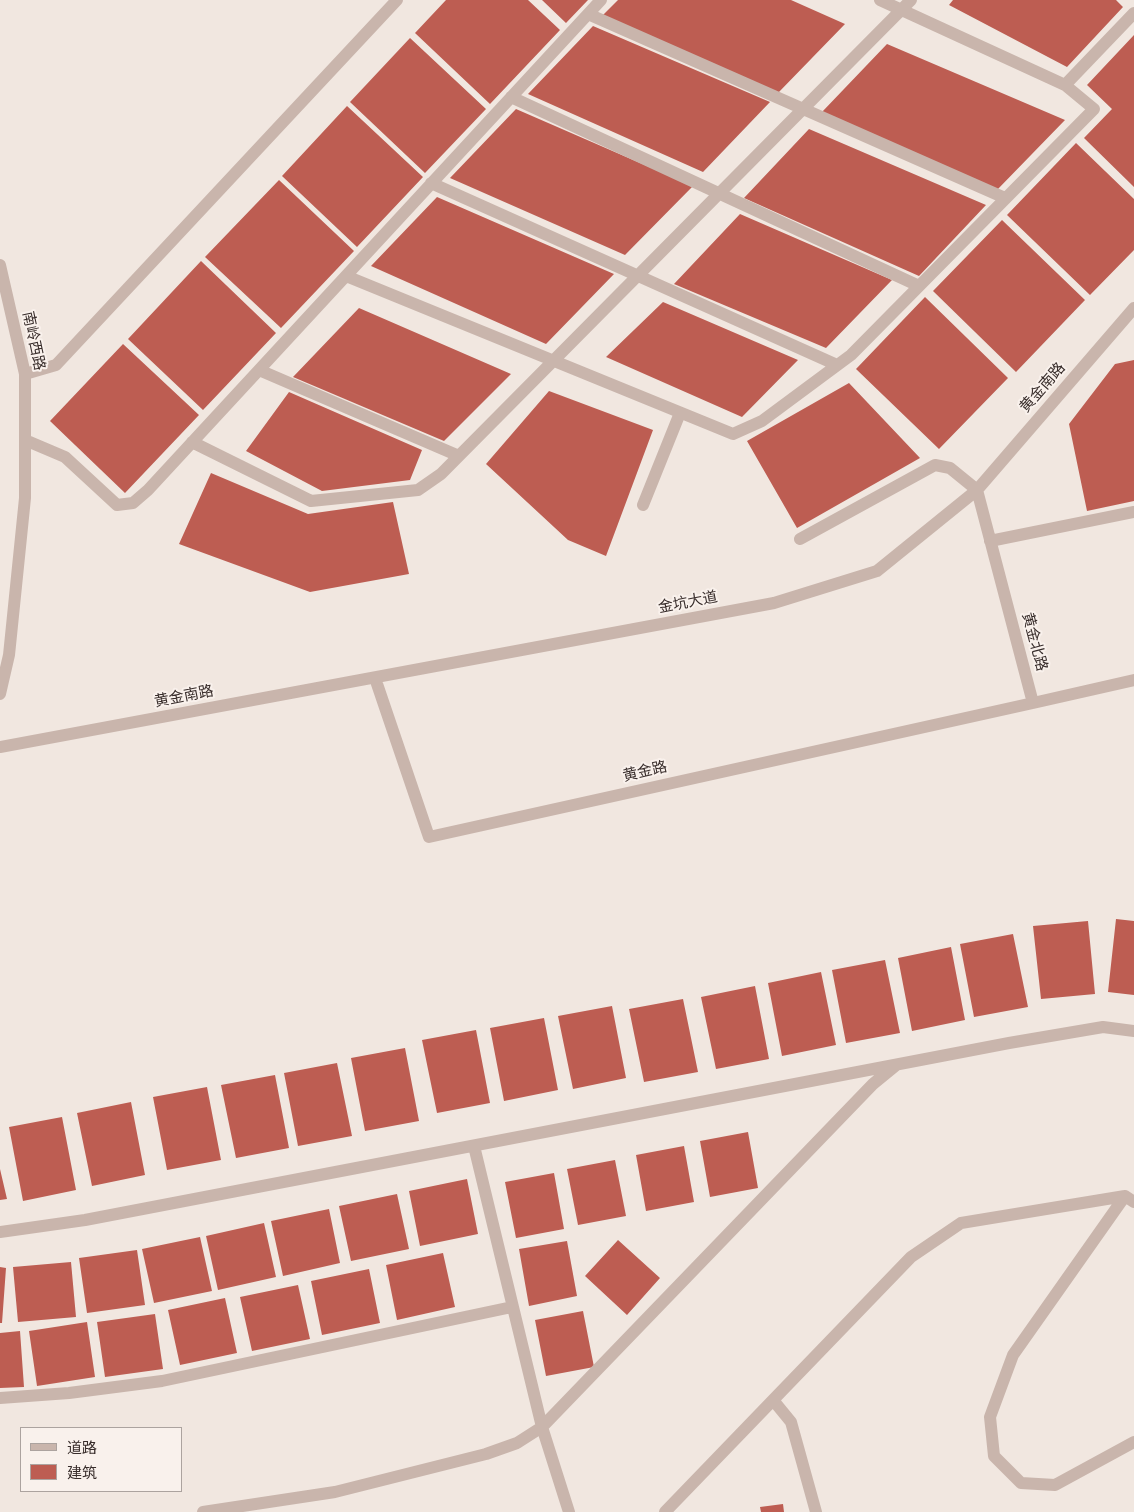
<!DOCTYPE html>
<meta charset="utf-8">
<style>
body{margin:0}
#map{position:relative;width:1134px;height:1512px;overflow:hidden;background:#f1e7e0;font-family:"Varela Round","Noto Sans SC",sans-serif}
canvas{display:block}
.legend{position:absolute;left:20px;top:1427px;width:162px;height:65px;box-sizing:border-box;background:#f9f1ec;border:1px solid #aca39f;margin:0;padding:6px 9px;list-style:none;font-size:15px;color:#382d2b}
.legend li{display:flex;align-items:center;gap:10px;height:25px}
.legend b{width:25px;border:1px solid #aca39f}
</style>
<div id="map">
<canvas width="1134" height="1512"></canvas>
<ul class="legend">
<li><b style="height:6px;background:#c9b5ac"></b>道路</li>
<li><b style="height:14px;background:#bd5d52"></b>建筑</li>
</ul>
</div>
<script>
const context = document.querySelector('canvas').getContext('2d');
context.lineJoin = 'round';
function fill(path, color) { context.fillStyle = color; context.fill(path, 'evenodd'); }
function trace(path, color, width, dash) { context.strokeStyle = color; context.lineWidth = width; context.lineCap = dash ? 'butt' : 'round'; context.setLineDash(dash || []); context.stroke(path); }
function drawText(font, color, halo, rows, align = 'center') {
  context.font = font + ' "Varela Round","Noto Sans SC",sans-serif'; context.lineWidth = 4; context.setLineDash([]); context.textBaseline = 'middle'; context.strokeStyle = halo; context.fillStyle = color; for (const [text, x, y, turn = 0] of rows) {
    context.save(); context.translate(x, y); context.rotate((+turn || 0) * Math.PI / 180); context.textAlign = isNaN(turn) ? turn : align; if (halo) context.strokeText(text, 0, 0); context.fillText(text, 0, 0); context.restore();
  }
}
fill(new Path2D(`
 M446 0H528L560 30 490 104 415 33Z
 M542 0H588L566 23Z
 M618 0H791L845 24 778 93 602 16Z
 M953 0H1116L1123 7 1067 67 949 5Z
 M593 26 770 102 703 172 528 94Z
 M1134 35V187L1084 138 1112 109 1087 85Z
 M410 38 486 109 425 173 350 102Z
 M887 44 1065 120 997 190 822 112Z
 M347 106 423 177 357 247 282 176Z
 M516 109 693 186 625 255 450 178Z
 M809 129 986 205 919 276 744 198Z
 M1076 143 1134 199V250L1090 295 1007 215Z
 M279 180 354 251 281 328 205 257Z
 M437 197 614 274 546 344 371 266Z
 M740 214 892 280 826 348 674 284Z
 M1002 220 1085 300 1016 372 933 291Z
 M201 261 276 333 203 410 128 339Z
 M925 297 1008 378 939 449 856 369Z
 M663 302 798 360 742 417 606 357Z
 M359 308 511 374 444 441 293 377Z
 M123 344 199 415 125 493 50 421Z
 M1134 360V501L1087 511 1069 424 1115 364Z
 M849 383 920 458 797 528 747 441Z
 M549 391 653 430 606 556 568 540 486 464Z
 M289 392 422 450 410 480 322 491 246 451Z
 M211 473 308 514 393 502 409 574 310 592 179 544Z
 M1116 919 1134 921V995L1108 992Z
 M1088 921 1095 994 1041 999 1033 926Z
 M1013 934 1028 1007 974 1017 960 944Z
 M951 947 965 1020 912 1031 898 958Z
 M885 960 900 1033 846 1043 832 970Z
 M821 972 836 1045 782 1056 768 983Z
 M755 986 769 1059 716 1069 701 997Z
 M683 999 698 1072 644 1082 629 1009Z
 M612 1006 626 1078 573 1089 558 1016Z
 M544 1018 558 1090 504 1101 490 1028Z
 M476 1030 490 1103 437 1113 422 1040Z
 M405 1048 419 1121 365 1131 351 1058Z
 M337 1063 352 1136 298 1146 284 1073Z
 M275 1075 289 1148 236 1158 221 1085Z
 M207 1087 221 1160 167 1170 153 1097Z
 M131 1102 145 1175 92 1186 77 1113Z
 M62 1117 76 1190 23 1201 9 1127Z
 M748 1132 758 1188 710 1197 700 1141Z
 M684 1146 694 1202 646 1211 636 1155Z
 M615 1160 626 1216 578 1225 567 1169Z
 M0 1169 7 1199 0 1200Z
 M554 1173 564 1229 516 1238 505 1182Z
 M467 1179 478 1234 420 1246 409 1191Z
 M397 1194 409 1249 351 1261 339 1206Z
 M329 1209 340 1263 283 1276 271 1221Z
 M264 1223 276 1277 218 1290 206 1236Z
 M200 1237 212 1291 154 1303 142 1249Z
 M618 1240 660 1278 627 1315 585 1276Z
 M567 1241 577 1296 529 1306 519 1249Z
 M137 1250 145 1305 87 1313 79 1258Z
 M443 1253 455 1307 397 1320 386 1265Z
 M71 1262 76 1317 18 1322 13 1267Z
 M0 1267 6 1268 2 1323H0Z
 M369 1269 380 1323 322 1335 311 1281Z
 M298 1285 310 1339 252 1351 240 1297Z
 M225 1298 237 1353 180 1365 168 1310Z
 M583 1311 594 1367 546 1376 535 1320Z
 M155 1314 163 1369 105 1377 97 1322Z
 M87 1322 95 1377 37 1386 29 1331Z
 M20 1331 24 1387 0 1388V1333Z
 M783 1504 784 1512H761L760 1507Z`), '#bd5d52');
trace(new Path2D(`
 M588 14 1005 198
 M1065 85 1134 13
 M511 97 919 286
 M431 183 837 365
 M0 265 25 374V498L9 655 0 694
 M346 276 733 434 762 421 851 355 1094 109 1065 85 880 0
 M259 370 459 456
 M25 374 56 365 397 0
 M25 440 65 457 117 505 133 503 148 490 601 0
 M192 442 311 501 418 490 441 474 911 0
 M977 490 1033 703 1134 680
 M643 505 680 413
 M800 539 935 465 950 468 977 490
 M990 541 1134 512
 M375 678 429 837 1033 703
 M0 747 774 603 877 571 977 490 1134 308
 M474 1146 542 1427 569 1512
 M1125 1196 1013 1355 990 1417 994 1456 1021 1483 1055 1485 1134 1442
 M0 1232 85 1220 1009 1043 1103 1027 1134 1031
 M0 1398 69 1393 162 1381 512 1307
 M773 1400 791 1422 816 1512
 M203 1512 335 1492 486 1454 517 1443 542 1427 873 1084 895 1066
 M665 1512 911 1257 961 1223 1125 1196 1134 1202`), '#c9b5ac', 12);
drawText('15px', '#382d2b', '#f9f1ec', [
 ["南岭西路",33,341,78],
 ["黄金南路",1043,388,-49],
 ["金坑大道",688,603,-11],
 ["黄金北路",1034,642,75],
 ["黄金南路",184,697,-11],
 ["黄金路",645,772,-13]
]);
</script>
